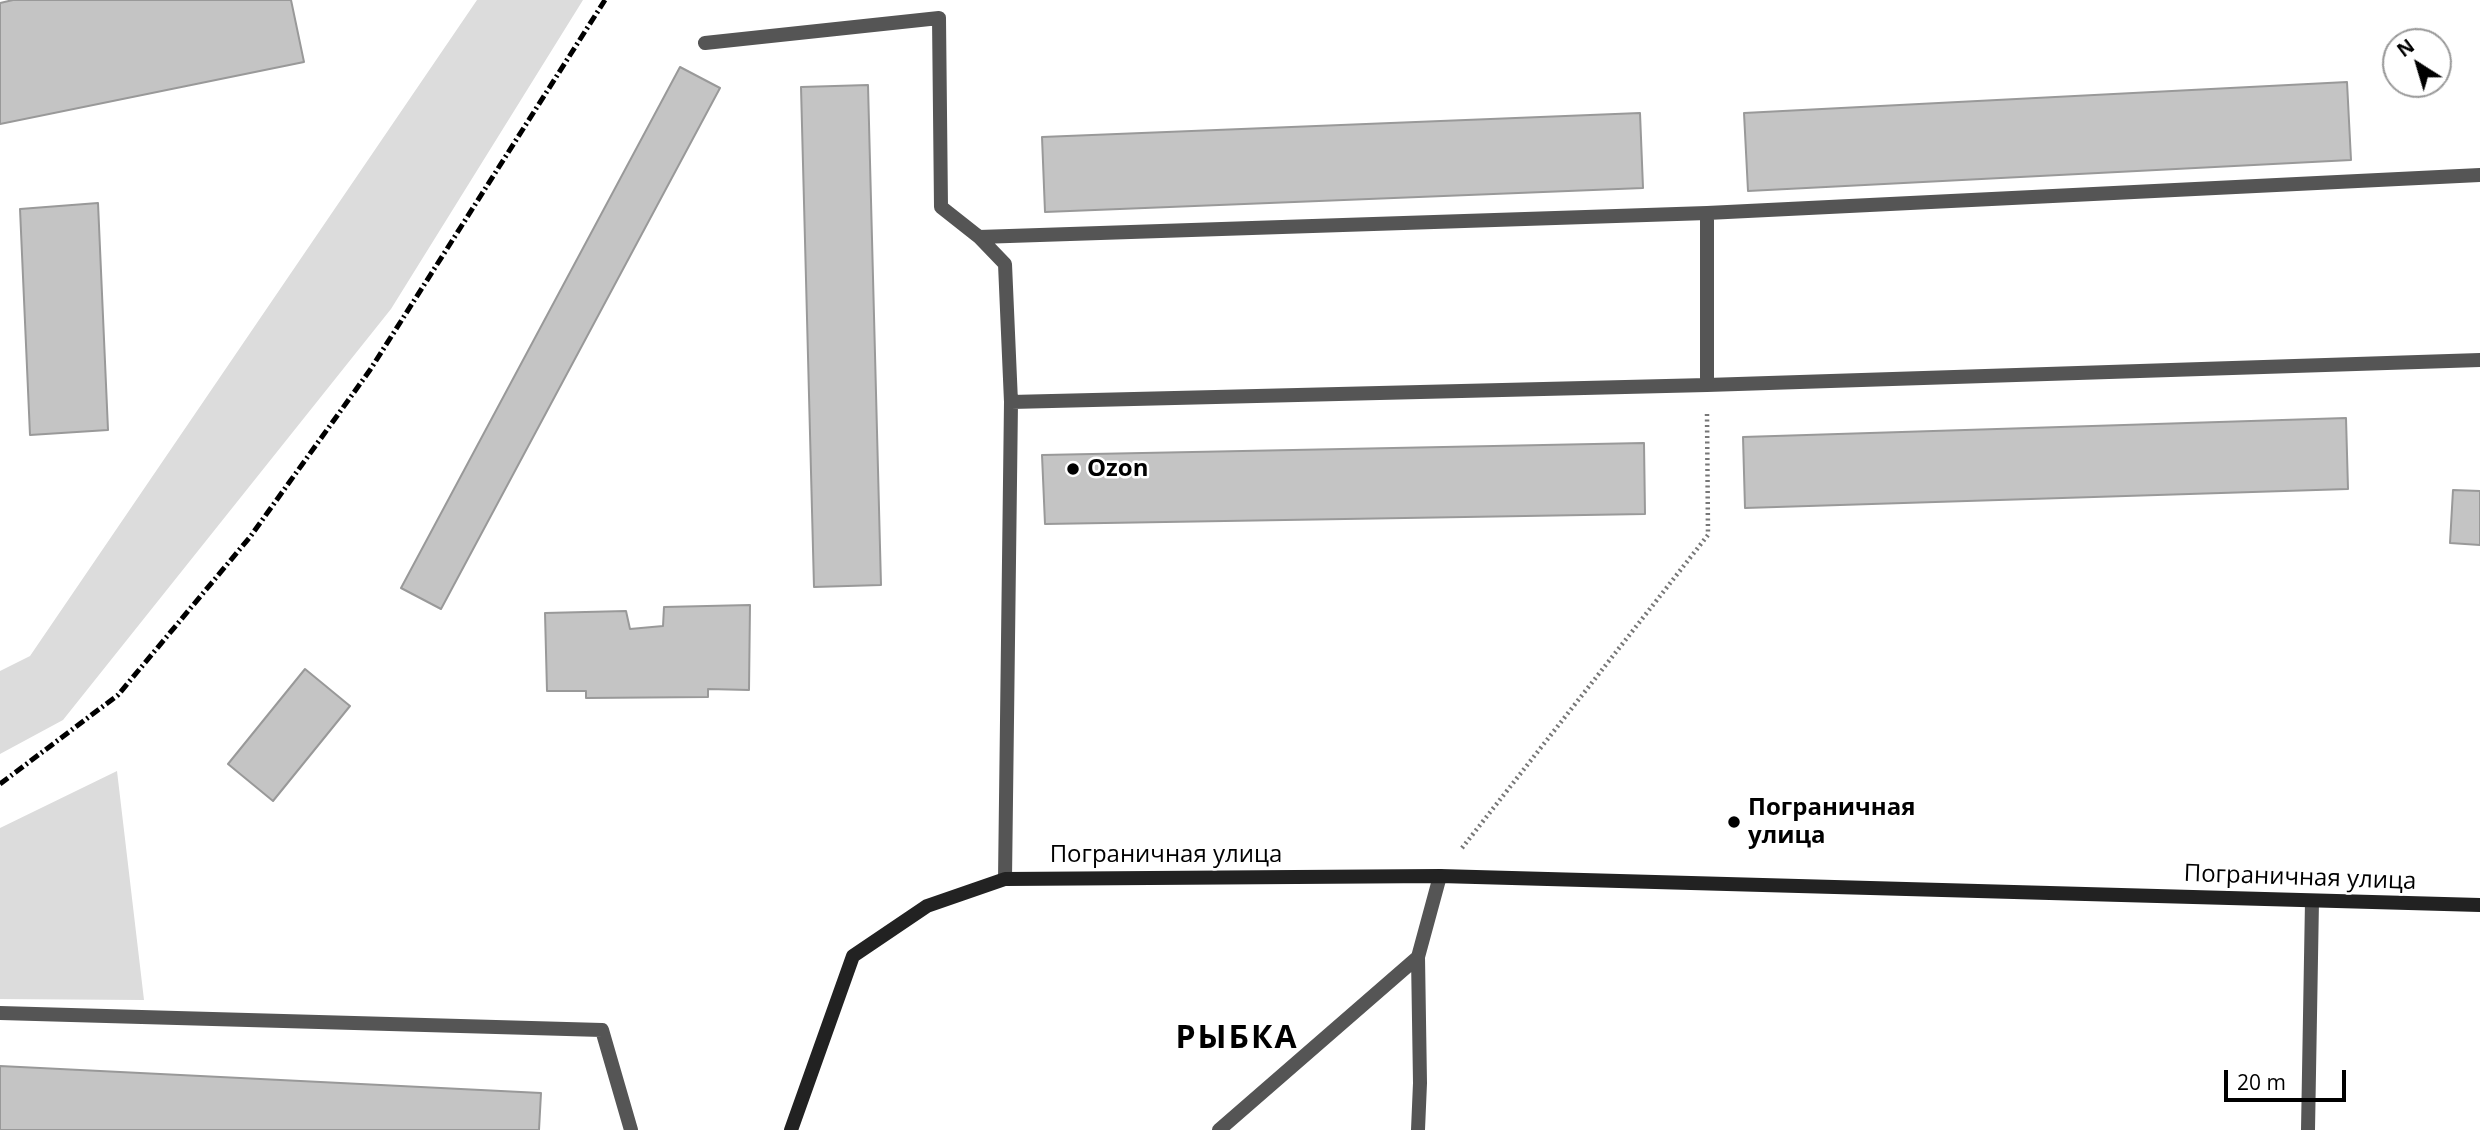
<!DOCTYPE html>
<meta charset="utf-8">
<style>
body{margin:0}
#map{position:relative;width:2480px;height:1130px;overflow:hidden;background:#fff;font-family:"Open Sans",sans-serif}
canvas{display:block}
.north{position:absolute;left:2382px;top:28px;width:70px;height:70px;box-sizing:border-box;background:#fff;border:2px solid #999;border-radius:50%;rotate:323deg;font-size:19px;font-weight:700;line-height:28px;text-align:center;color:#000}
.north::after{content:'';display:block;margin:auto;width:24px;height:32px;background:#000;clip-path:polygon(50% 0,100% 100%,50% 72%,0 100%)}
.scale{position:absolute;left:2224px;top:1070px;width:122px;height:32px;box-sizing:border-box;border:4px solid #000;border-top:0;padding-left:9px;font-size:21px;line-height:24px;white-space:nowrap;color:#000;-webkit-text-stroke:5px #fff;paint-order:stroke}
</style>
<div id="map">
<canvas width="2480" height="1130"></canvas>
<div class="north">N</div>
<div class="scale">20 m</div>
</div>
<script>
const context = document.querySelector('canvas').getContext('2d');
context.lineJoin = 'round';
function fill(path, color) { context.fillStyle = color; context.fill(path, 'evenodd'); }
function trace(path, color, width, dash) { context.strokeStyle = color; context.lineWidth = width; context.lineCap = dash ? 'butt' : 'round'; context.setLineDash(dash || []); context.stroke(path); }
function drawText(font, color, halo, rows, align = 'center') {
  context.font = font + ' "Open Sans",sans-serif'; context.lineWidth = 5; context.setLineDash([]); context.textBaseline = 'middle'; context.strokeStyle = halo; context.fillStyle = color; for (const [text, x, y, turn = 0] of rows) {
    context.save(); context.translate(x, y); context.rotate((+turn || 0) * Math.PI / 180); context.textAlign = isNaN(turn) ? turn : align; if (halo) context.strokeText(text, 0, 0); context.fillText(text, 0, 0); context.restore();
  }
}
fill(new Path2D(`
 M477 0H583L391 309 63 720 0 754V671L30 656Z
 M117 771 144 1000 0 999V828Z`), '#dcdcdc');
const building = new Path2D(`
 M13 0H291L304 62 0 124V3Z
 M680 67 720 88 441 609 401 588Z
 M2347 82 2351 160 1748 191 1744 113Z
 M868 85 881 585 814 587 801 87Z
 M1640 113 1643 188 1045 212 1042 137Z
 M98 203 108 430 30 435 20 209Z
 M2346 418 2348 489 1745 508 1743 437Z
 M1644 443 1645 514 1045 524 1042 455Z
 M2453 490 2480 491V545L2450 543Z
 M750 605 749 690 708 689V697L586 698V691H547L545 613 626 611 630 629 663 626 664 607Z
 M305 669 350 706 273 801 228 764Z
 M0 1066 541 1093 539 1130H0Z`);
fill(building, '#c4c4c4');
trace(building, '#999', 2);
trace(new Path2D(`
 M1462 848 1708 535 1707 413`), '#777', 4.5, [2, 3.5]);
trace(new Path2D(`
 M705 43 939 18 941 207 979 237 1005 264 1011 402 1005 879
 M1707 213V385
 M979 237 1707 213 2480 175
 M1011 402 1707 385 2480 360
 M0 1013 602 1030 631 1130
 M1219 1130 1418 957 1440 876
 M1418 1130 1420 1083 1418 957
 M2308 1130 2312 901`), '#555', 14);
trace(new Path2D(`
 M791 1130 853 956 927 906 1005 879 1440 876 2480 905`), '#222', 14);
trace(new Path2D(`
 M0 784 118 695 250 537 370 370 605 0`), '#000', 5, [10, 3.5, 2, 3.5]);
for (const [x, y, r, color] of [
 [1073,469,7,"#000"],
 [1734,822,7,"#000"]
]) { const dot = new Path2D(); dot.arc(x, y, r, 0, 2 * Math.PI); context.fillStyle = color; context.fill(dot); trace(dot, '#fff', 2.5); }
drawText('bold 24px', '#000', '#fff', [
 ["Ozon",1087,469],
 ["Пограничная",1748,808],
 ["улица",1748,836]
], 'left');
drawText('24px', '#000', '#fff', [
 ["Пограничная улица",1166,855],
 ["Пограничная улица",2300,878,2]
]);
context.letterSpacing = '2px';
drawText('bold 32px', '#000', '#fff', [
 ["РЫБКА",1237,1039]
]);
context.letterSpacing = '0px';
</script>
